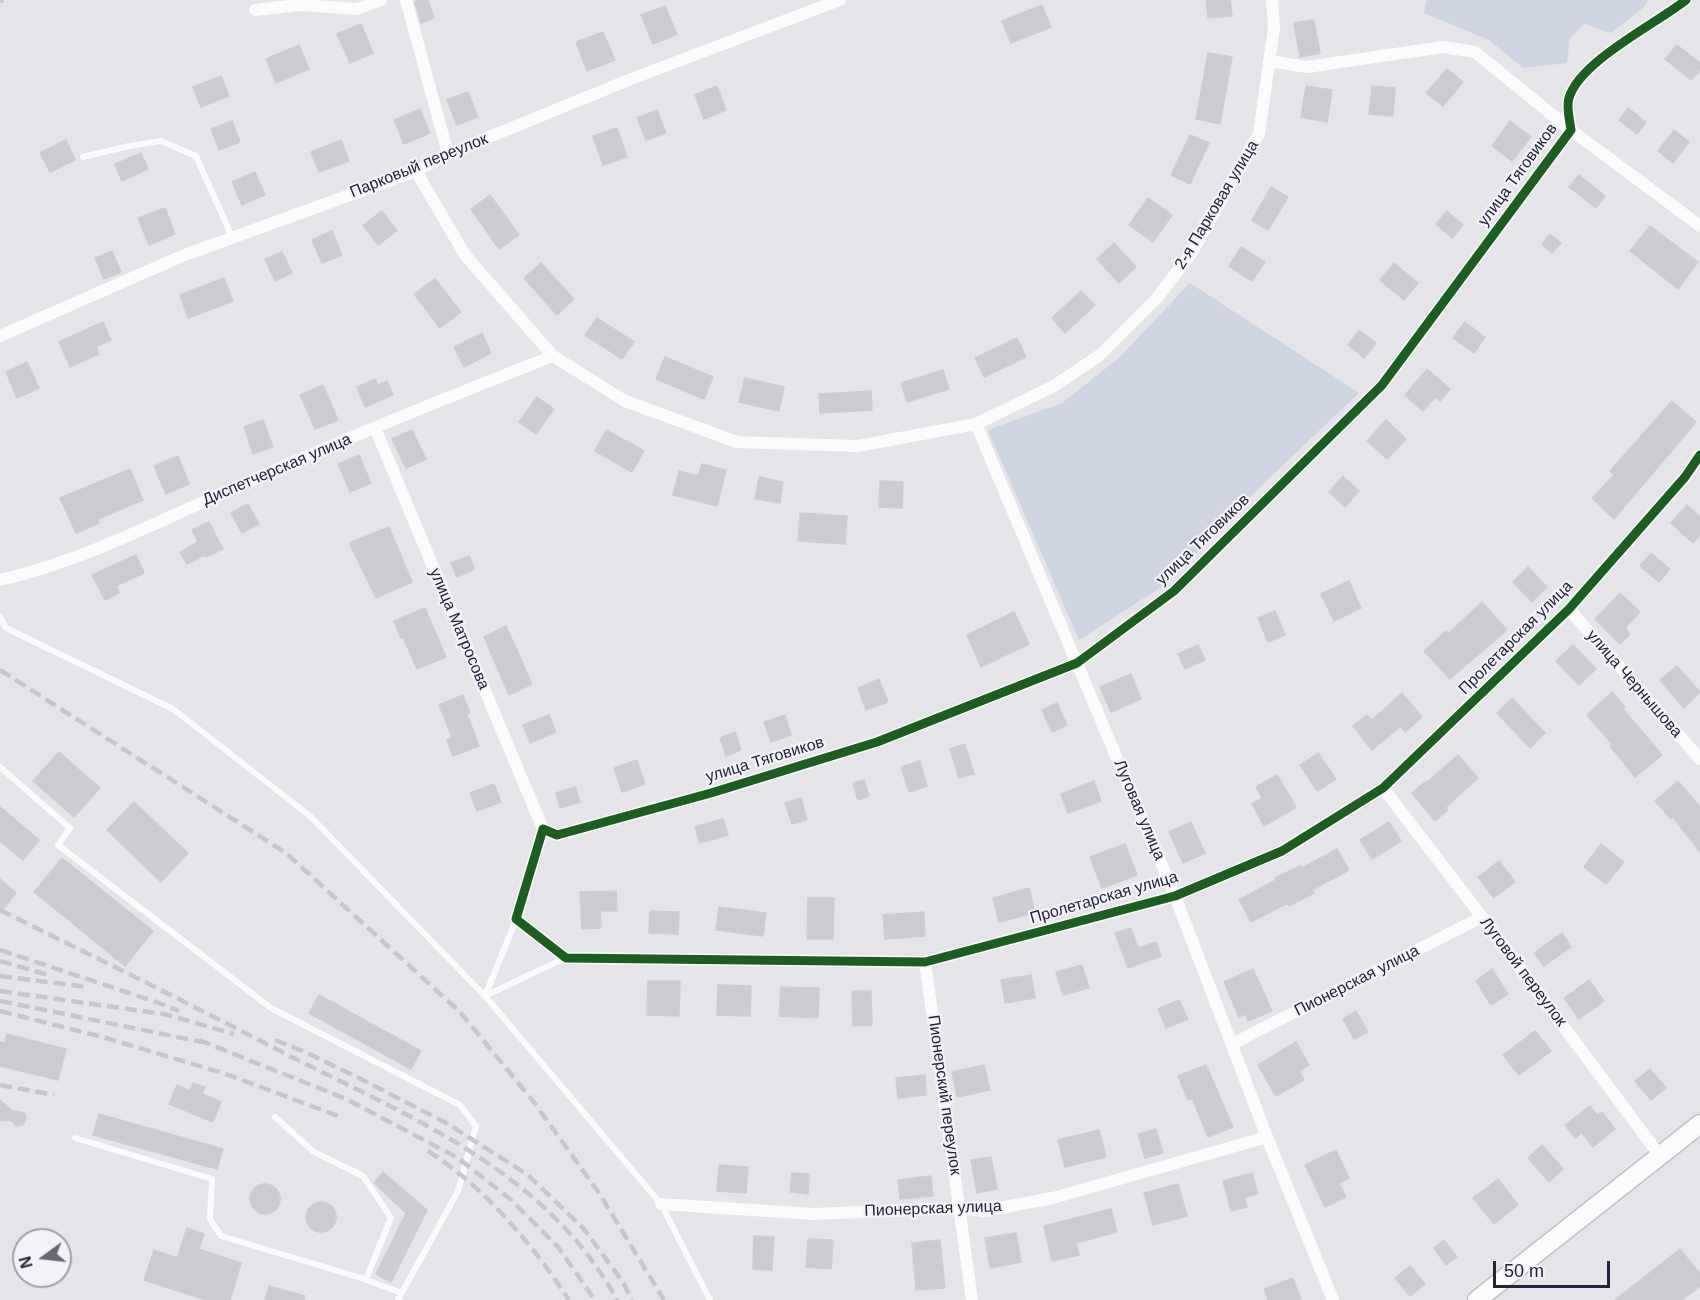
<!DOCTYPE html>
<meta charset="utf-8">
<style>
body{margin:0}
#map{position:relative;width:1700px;height:1300px;overflow:hidden;background:#e4e4e9;font-family:Arial,sans-serif}
canvas{display:block}
.north{position:absolute;left:12px;top:1228px;width:60px;height:60px;box-sizing:border-box;background:#f2f3f8;border:2px solid #a0a0ac;border-radius:50%;rotate:255deg;font-size:16px;font-weight:700;line-height:24px;text-align:center;color:#26233a}
.north::after{content:'';display:block;margin:auto;width:21px;height:27px;background:#686777;clip-path:polygon(50% 0,100% 100%,50% 72%,0 100%)}
.scale{position:absolute;left:1493px;top:1261px;width:117px;height:27px;box-sizing:border-box;border:3px solid #26233a;border-top:0;padding-left:8px;font-size:18px;line-height:21px;white-space:nowrap;color:#26233a;-webkit-text-stroke:4px #f2f3f8;paint-order:stroke}
</style>
<div id="map">
<canvas width="1700" height="1300"></canvas>
<div class="north">N</div>
<div class="scale">50 m</div>
</div>
<script>
const context = document.querySelector('canvas').getContext('2d');
context.lineJoin = 'round';
function fill(path, color) { context.fillStyle = color; context.fill(path, 'evenodd'); }
function trace(path, color, width, dash) { context.strokeStyle = color; context.lineWidth = width; context.lineCap = dash ? 'butt' : 'round'; context.setLineDash(dash || []); context.stroke(path); }
function drawText(font, color, halo, rows, align = 'center') {
  context.font = font + ' Arial,sans-serif'; context.lineWidth = 4.5; context.setLineDash([]); context.textBaseline = 'middle'; context.strokeStyle = halo; context.fillStyle = color; for (const [text, x, y, turn = 0] of rows) {
    context.save(); context.translate(x, y); context.rotate((+turn || 0) * Math.PI / 180); context.textAlign = isNaN(turn) ? turn : align; if (halo) context.strokeText(text, 0, 0); context.fillText(text, 0, 0); context.restore();
  }
}
fill(new Path2D(`
 M1427 0H1648L1644 7 1611 33 1584 24 1570 38 1567 63 1523 68 1489 40 1424 13Z
 M1190 283 1359 393 1262 485 1169 582 1079 640 988 430 1062 403 1119 358Z`), '#ced4e1');
const building = new Path2D(`
 M419 0H428L434 18 421 23 415 2Z
 M1206 0H1230L1232 16 1208 18Z
 M1042 5 1051 27 1011 43 1002 21Z
 M665 6 677 34 653 44 641 15Z
 M1314 20 1320 53 1300 57 1294 23Z
 M361 24 373 53 350 63 337 34Z
 M603 32 615 60 587 71 576 42Z
 M299 45 309 69 276 83 266 59Z
 M1677 45 1700 63V70L1691 80 1665 59Z
 M1208 53 1232 57 1220 124 1196 119Z
 M1447 69 1463 82 1443 106 1426 93Z
 M221 76 229 96 201 107 193 87Z
 M717 86 726 110 704 119 695 95Z
 M1306 86 1332 90 1327 122 1301 117Z
 M1372 86 1395 88 1393 116 1369 114Z
 M468 92 478 117 457 125 447 100Z
 M1628 108 1646 122 1637 134 1619 120Z
 M420 109 430 133 404 144 394 120Z
 M657 110 666 133 646 140 637 118Z
 M232 121 240 142 219 150 211 129Z
 M1510 121 1531 137 1512 161 1492 146Z
 M617 128 627 157 603 165 593 136Z
 M1674 130 1689 142 1673 163 1658 151Z
 M1190 135 1209 143 1190 184 1171 175Z
 M66 140 75 160 50 172 40 153Z
 M341 140 349 161 319 172 311 152Z
 M141 153 148 169 122 181 115 164Z
 M255 172 265 195 242 205 232 182Z
 M1579 175 1605 196 1596 208 1569 187Z
 M1271 187 1288 197 1268 230 1252 220Z
 M490 195 519 235 499 249 471 209Z
 M1148 198 1172 215 1153 242 1129 225Z
 M165 208 175 234 149 245 138 218Z
 M382 211 397 231 378 245 363 225Z
 M1447 211 1463 225 1452 238 1436 224Z
 M1650 226 1698 262 1678 289 1630 251Z
 M332 231 342 255 322 263 312 240Z
 M1550 234 1561 243 1552 253 1542 244Z
 M1114 243 1136 267 1119 283 1097 259Z
 M1241 247 1265 262 1252 281 1229 266Z
 M112 251 121 272 104 279 95 258Z
 M282 252 292 273 275 281 265 259Z
 M541 263 574 299 557 315 524 278Z
 M1394 263 1418 283 1404 300 1380 280Z
 M224 278 233 301 188 318 180 295Z
 M435 279 461 312 440 328 414 294Z
 M1081 291 1095 305 1065 333 1052 318Z
 M597 318 634 342 622 359 585 335Z
 M103 322 111 340 96 347 99 354 70 367 59 342Z
 M1465 322 1485 337 1474 353 1453 338Z
 M1359 330 1376 343 1364 358 1348 345Z
 M482 333 491 353 464 367 454 347Z
 M1017 338 1026 357 984 377 975 358Z
 M665 357 713 377 704 399 656 379Z
 M27 362 39 388 17 398 6 372Z
 M1427 369 1450 389 1440 401 1435 397 1423 411 1405 395Z
 M943 370 949 389 907 402 901 383Z
 M745 378 784 387 779 411 739 402Z
 M375 379 378 385 387 381 393 395 365 407 357 387Z
 M323 385 338 420 315 429 300 395Z
 M871 391 872 410 820 413 819 394Z
 M537 397 554 409 536 434 519 422Z
 M1672 401 1696 422 1614 519 1592 498 1614 475 1610 471Z
 M263 420 273 447 253 454 244 427Z
 M1386 420 1406 439 1387 459 1367 441Z
 M412 430 426 459 406 468 392 439Z
 M606 430 644 451 632 472 595 451Z
 M359 455 371 483 350 492 338 464Z
 M178 456 189 484 166 494 154 466Z
 M702 464 726 470 717 506 673 495 679 471 698 476Z
 M130 469 143 500 98 519 99 523 76 533 60 498Z
 M1343 476 1359 491 1345 507 1329 492Z
 M759 477 783 482 780 503 755 499Z
 M880 481 903 482 902 508 879 507Z
 M248 504 259 524 242 533 231 513Z
 M1687 505 1700 517V535L1693 543 1671 523Z
 M800 513 847 516 845 544 798 541Z
 M209 522 223 549 206 557 205 555 187 564 180 552 198 542 192 530Z
 M389 527 412 582 376 598 349 543Z
 M1651 553 1670 569 1659 582 1640 566Z
 M136 555 144 573 116 586 119 593 105 600 92 575Z
 M469 556 475 569 457 577 451 563Z
 M1528 567 1547 587 1532 602 1513 582Z
 M1349 581 1361 608 1334 621 1321 594Z
 M1620 593 1640 612 1625 628 1630 634 1620 644 1595 619Z
 M1482 602 1507 630 1450 679 1424 651 1446 631 1448 634Z
 M425 608 446 657 417 669 403 637 401 638 394 621Z
 M1275 611 1285 635 1268 642 1258 618Z
 M1014 612 1029 644 981 667 967 635Z
 M506 626 532 684 509 695 484 637Z
 M1198 645 1205 660 1185 669 1178 654Z
 M1573 645 1596 669 1579 685 1556 661Z
 M1677 666 1700 692 1684 708 1660 680Z
 M1131 674 1141 699 1111 712 1100 687Z
 M879 679 888 702 866 710 858 688Z
 M1612 692 1625 707 1623 709 1662 755 1635 777 1610 746 1612 744 1587 715Z
 M1402 693 1422 717 1405 732 1401 726 1372 750 1353 726 1367 715 1372 720Z
 M463 695 470 713 467 714 479 746 453 756 447 740 452 737 439 705Z
 M1512 698 1545 733 1530 748 1497 713Z
 M1057 703 1067 725 1052 732 1042 710Z
 M549 715 556 732 530 743 523 725Z
 M785 715 791 735 771 742 764 722Z
 M735 732 741 750 726 756 720 738Z
 M965 744 974 774 959 778 950 749Z
 M59 752 100 788 74 817 33 781Z
 M1318 753 1336 779 1317 791 1300 765Z
 M1458 755 1478 778 1446 807 1448 810 1435 821 1412 793 1425 782 1426 783Z
 M637 760 645 784 622 792 614 768Z
 M920 761 927 786 909 792 901 767Z
 M1277 775 1296 807 1264 826 1252 804 1262 798 1256 787Z
 M864 780 869 796 858 800 853 783Z
 M1094 781 1101 801 1068 813 1061 794Z
 M1678 781 1700 807V852L1673 817 1671 819 1655 801Z
 M494 784 501 802 477 811 470 793Z
 M575 787 580 802 560 808 556 793Z
 M801 798 807 820 792 824 785 803Z
 M134 802 188 853 161 882 107 830Z
 M0 807 39 840 23 860 0 841Z
 M723 819 728 835 700 843 695 827Z
 M1191 822 1205 853 1183 863 1169 832Z
 M1389 822 1401 841 1372 859 1360 840Z
 M1125 844 1137 875 1102 888 1090 857Z
 M1601 844 1624 862 1606 884 1584 867Z
 M1337 849 1349 870 1312 890 1314 893 1289 906 1288 903 1251 922 1239 900 1276 880 1275 878 1300 866 1302 868Z
 M62 858 153 931 125 966 34 892Z
 M1499 861 1515 882 1494 898 1478 877Z
 M0 879 16 893 0 913Z
 M1029 888 1035 913 999 922 993 898Z
 M616 891 617 911H600L601 928 582 929 580 892Z
 M808 898H834L833 939H807Z
 M719 907 766 913 763 936 716 930Z
 M650 911 679 912 678 934 649 933Z
 M924 912 925 936 885 939 883 915Z
 M1131 928 1138 948 1156 942 1161 956 1128 968 1115 933Z
 M1562 933 1571 947 1544 966 1534 953Z
 M1082 965 1089 988 1063 995 1056 972Z
 M1253 969 1272 1011 1248 1021 1245 1014 1239 1017 1224 982Z
 M1492 969 1508 994 1491 1005 1476 981Z
 M1031 975 1035 998 1005 1003 1001 980Z
 M1589 980 1604 1001 1579 1019 1564 998Z
 M648 981H680L679 1016 647 1015Z
 M718 985 751 986 750 1016 717 1015Z
 M781 987 819 988 818 1018 779 1016Z
 M852 991H871L872 1025 853 1026Z
 M319 995 421 1051 411 1069 309 1013Z
 M1179 1000 1188 1019 1166 1028 1158 1009Z
 M1356 1011 1368 1032 1354 1039 1343 1019Z
 M1535 1031 1551 1051 1519 1075 1503 1055Z
 M7 1034 66 1049 58 1080 0 1066V1042L5 1043Z
 M1296 1042 1309 1065 1299 1071 1304 1080 1276 1096 1258 1065Z
 M984 1065 990 1090 957 1097 952 1072Z
 M1206 1065 1233 1127 1208 1137 1192 1098 1188 1100 1178 1076Z
 M1650 1069 1666 1088 1651 1100 1635 1081Z
 M925 1075 926 1095 898 1098 896 1078Z
 M193 1083 205 1087 202 1094 221 1102 213 1122 169 1104 177 1085 190 1091Z
 M0 1100 13 1111 21 1112 25 1114 26 1119 23 1125 16 1126 11 1120 0 1121Z
 M1590 1106 1597 1115 1602 1112 1615 1129 1593 1147 1582 1133 1575 1138 1565 1125Z
 M99 1114 223 1149 217 1169 93 1135Z
 M1156 1129 1163 1153 1145 1158 1138 1134Z
 M1099 1130 1106 1157 1065 1167 1058 1140Z
 M1542 1145 1563 1169 1549 1182 1528 1158Z
 M1336 1150 1349 1178 1339 1183 1346 1197 1325 1207 1305 1165Z
 M991 1157 997 1189 977 1193 971 1160Z
 M719 1165 748 1167 746 1193 717 1191Z
 M383 1172 427 1210 391 1282 376 1274 406 1213 374 1183Z
 M792 1173 809 1174 808 1194 790 1192Z
 M1252 1173 1258 1194 1244 1197 1247 1207 1231 1211 1223 1181Z
 M931 1176 933 1196 900 1199 898 1180Z
 M1498 1179 1518 1205 1494 1224 1473 1198Z
 M250 1199a15 15 0 1 1 30 0a15 15 0 1 1-30 0Z
 M1178 1184 1187 1216 1153 1225 1144 1193Z
 M306 1217a15 15 0 1 1 30 0a15 15 0 1 1-30 0Z
 M1111 1209 1117 1232 1076 1243 1079 1255 1052 1261 1044 1226Z
 M187 1228 204 1234 199 1249 241 1263 230 1300H206L144 1280 154 1250 177 1258Z
 M1016 1233 1021 1262 990 1268 985 1238Z
 M754 1236 774 1237 772 1270 753 1269Z
 M808 1239 833 1240 831 1269 806 1267Z
 M940 1240 945 1288 916 1290 912 1243Z
 M1444 1240 1457 1257 1446 1265 1434 1248Z
 M1680 1249 1700 1274V1286L1682 1300H1615Z
 M1410 1266 1425 1284 1410 1296 1395 1278Z
 M1293 1278 1301 1300H1268L1264 1289Z
 M269 1286 305 1296 304 1300H265Z`);
fill(building, '#cbcbd0');
trace(building, '#cdcdd2', 1.5);
const secondary = new Path2D(`
 M1477 1300 1700 1124`);
trace(secondary, '#c1c0c8', 21);
trace(new Path2D(`
 M83 157 129 146 161 141 196 156 232 237
 M0 617 6 628 173 709 310 816 485 996 661 1204 710 1300
 M0 767 70 828 58 845 271 1008 460 1105 476 1126 458 1191 398 1300
 M485 996 565 958
 M485 996 516 920
 M275 1117 314 1152 363 1176 391 1218 366 1279
 M75 1138 212 1179 210 1219 221 1236 358 1277 402 1293`), '#fbfbfc', 6);
trace(new Path2D(`
 M406 0 448 154
 M255 10 298 5 357 9 381 0
 M1269 61 1307 67 1443 47 1475 52 1571 130 1700 226
 M416 171 465 255 553 356 625 401 737 442 858 446 976 424 1054 386 1100 355 1157 298 1192 252 1259 134 1274 28 1272 0
 M0 336 182 256 416 171 448 154 631 79 840 0
 M976 424 1175 896 1267 1137 1333 1300
 M375 428 543 829
 M0 580C84 561 163 519 241 485 344 439 448 397 553 356
 M1569 609 1700 759
 M1383 788 1482 917 1660 1156
 M543 829 557 835 711 793 877 742 1077 663 1174 591 1382 385 1571 130C1570 121 1566 107 1569 98 1580 61 1656 24 1686 0
 M543 829 516 919 566 958 925 962 1175 896 1282 851 1383 788 1569 609 1685 477 1700 455
 M925 962 972 1300
 M1232 1044 1482 917
 M661 1204 813 1214 960 1208 983 1211 1053 1198 1267 1137`), '#fbfbfc', 12);
trace(secondary, '#fbfbfc', 18);
trace(new Path2D(`
 M0 2 3 0
 M0 670 286 853 460 1012 533 1101 599 1193 664 1300
 M0 910C95 957 190 1004 284 1053 408 1116 547 1171 617 1300
 M0 950 156 1002 179 1011
 M0 961 52 976
 M0 976 88 987
 M0 991 164 1014 234 1034
 M0 1001 207 1043
 M0 1011 106 1038 226 1074 341 1117
 M199 1040 346 1099 458 1158 510 1199 558 1247 595 1300
 M275 1040 303 1051 359 1078 448 1124 528 1175 584 1229 623 1282 632 1300
 M0 1085 54 1095
 M428 1151C486 1188 531 1243 569 1300`), '#c7c7ca', 4.5, [12, 6]);
trace(new Path2D(`
 M1686 0C1656 24 1580 61 1569 98 1566 107 1570 121 1571 130L1382 385 1174 591 1077 663 877 742 711 793 557 835 543 829 516 919 566 958 925 962 1175 896 1282 851 1383 788 1569 609 1685 477 1700 455`), '#1b5e20', 9);
drawText('16px', '#26233a', '#f2f3f8', [
 ["Парковый переулок",419,166,-22],
 ["улица Тяговиков",1518,175,-54],
 ["2-я Парковая улица",1217,205,-59],
 ["Диспетчерская улица",277,470,-23],
 ["улица Тяговиков",1203,540,-44],
 ["улица Матросова",459,629,67],
 ["Пролетарская улица",1516,638,-45],
 ["улица Чернышова",1634,684,49],
 ["улица Тяговиков",765,760,-17],
 ["Луговая улица",1139,810,67],
 ["Пролетарская улица",1104,898,-16],
 ["Луговой переулок",1523,972,53],
 ["Пионерская улица",1357,981,-27],
 ["Пионерский переулок",944,1095,82],
 ["Пионерская улица",933,1209,-2]
]);
</script>
